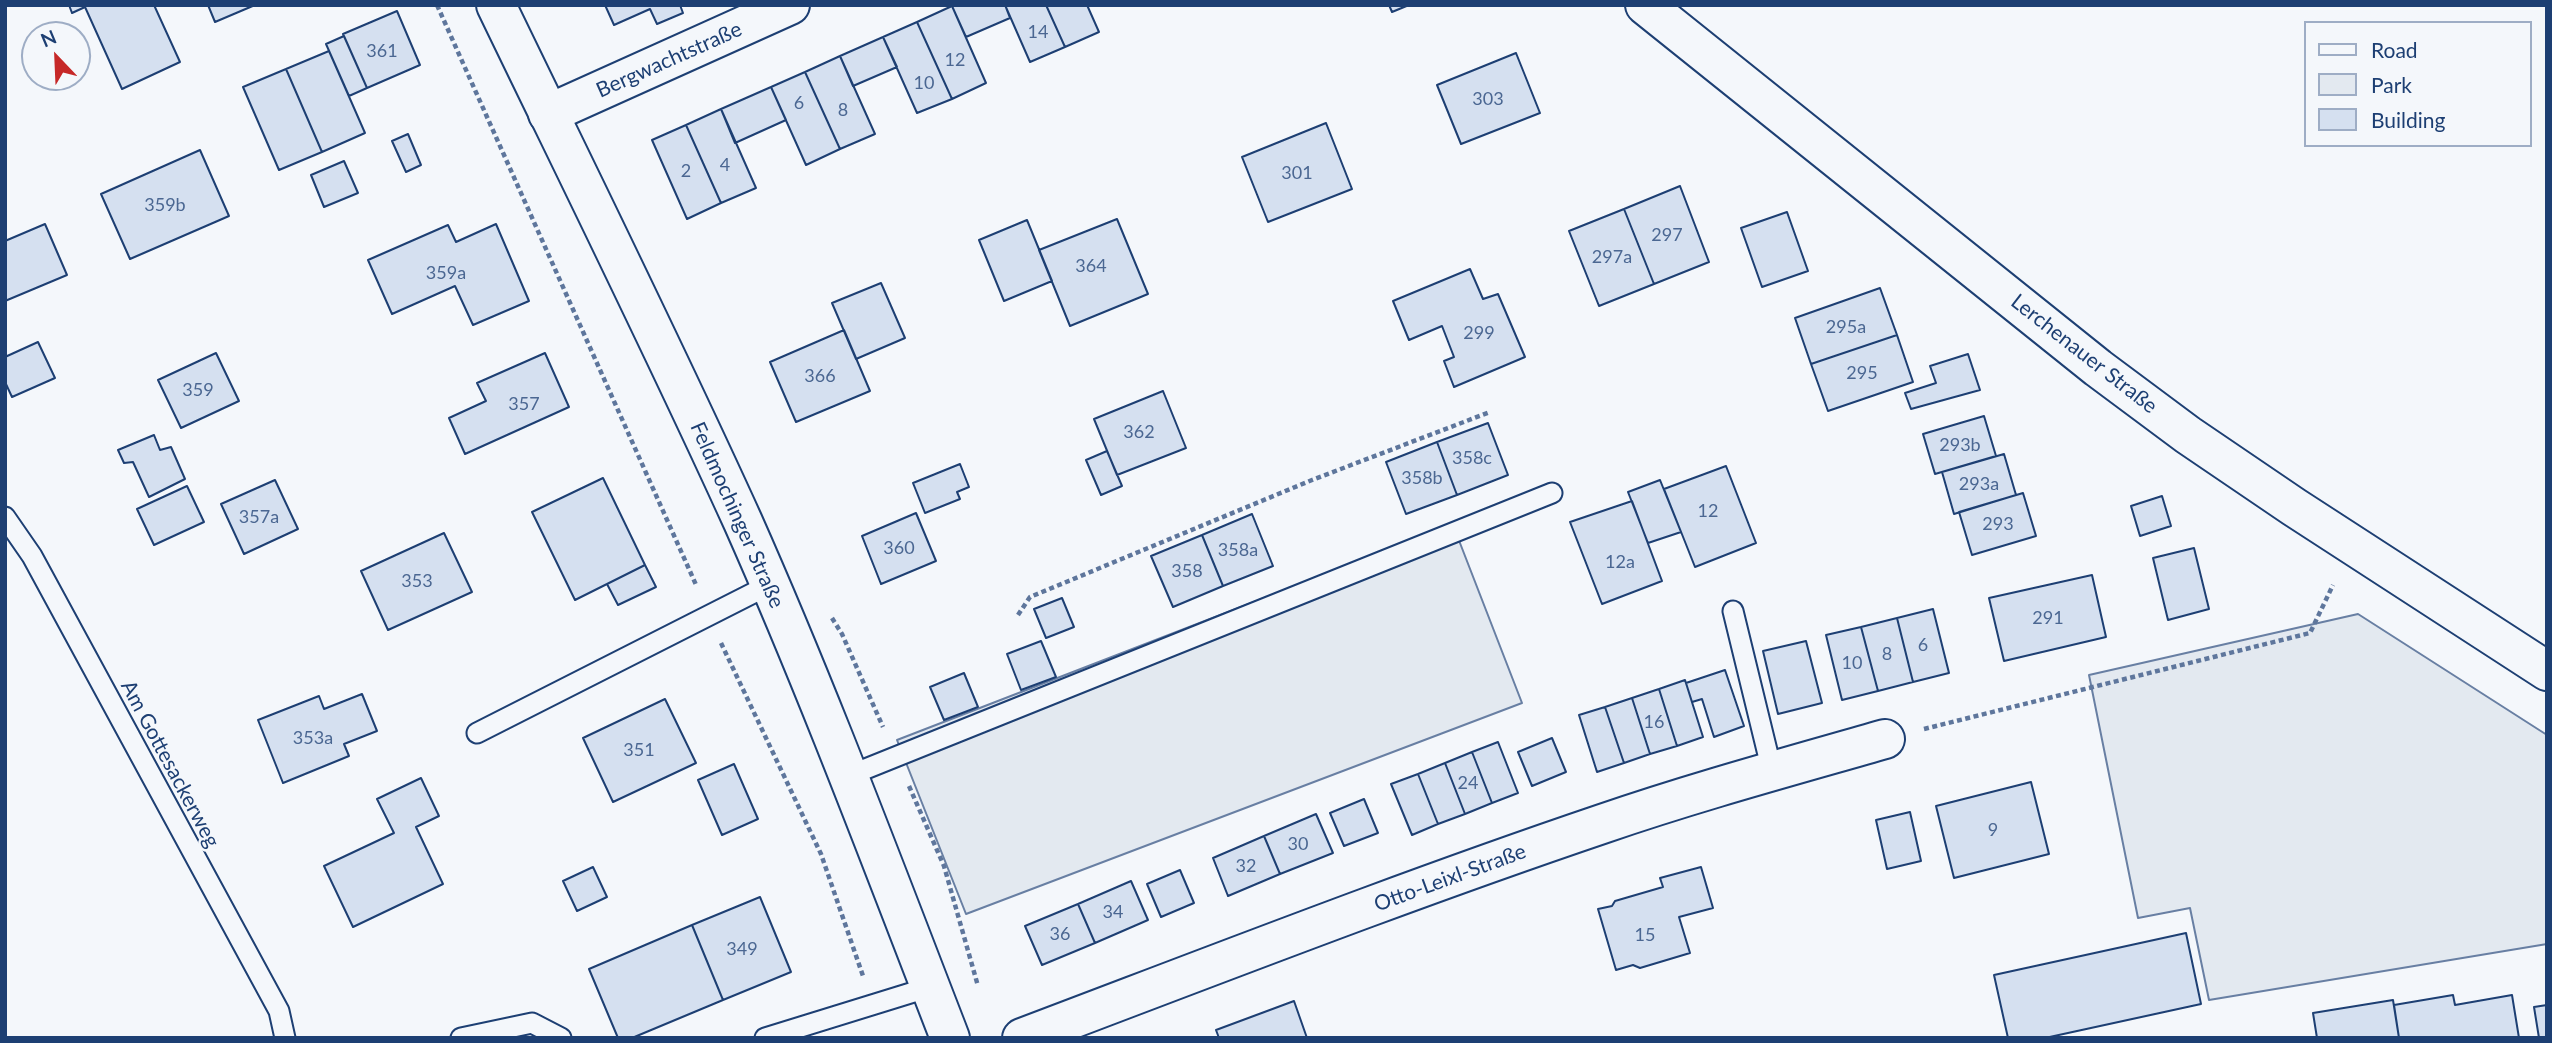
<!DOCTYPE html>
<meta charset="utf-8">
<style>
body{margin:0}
#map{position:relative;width:2552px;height:1043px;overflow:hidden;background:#f4f7fb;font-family:Lato,sans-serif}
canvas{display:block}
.frame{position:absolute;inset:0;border:7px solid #1d3f73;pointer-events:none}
.legend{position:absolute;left:2304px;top:21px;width:228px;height:126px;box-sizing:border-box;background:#f4f7fb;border:2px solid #9eadc5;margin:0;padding:9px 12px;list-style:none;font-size:21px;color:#1d3f73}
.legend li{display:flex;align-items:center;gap:14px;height:35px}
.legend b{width:35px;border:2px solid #9eadc5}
.north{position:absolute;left:21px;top:21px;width:70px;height:70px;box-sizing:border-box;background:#f4f7fb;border:2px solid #9eadc5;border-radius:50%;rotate:337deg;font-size:19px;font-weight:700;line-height:28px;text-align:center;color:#1d3f73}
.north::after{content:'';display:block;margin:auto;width:24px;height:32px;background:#c62828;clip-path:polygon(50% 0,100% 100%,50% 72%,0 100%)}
</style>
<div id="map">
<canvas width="2552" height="1043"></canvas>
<div class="frame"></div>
<ul class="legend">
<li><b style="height:9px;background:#f4f7fb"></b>Road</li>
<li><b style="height:19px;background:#e3e9f0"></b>Park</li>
<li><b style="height:19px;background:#d5e0f0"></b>Building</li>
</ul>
<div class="north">N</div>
</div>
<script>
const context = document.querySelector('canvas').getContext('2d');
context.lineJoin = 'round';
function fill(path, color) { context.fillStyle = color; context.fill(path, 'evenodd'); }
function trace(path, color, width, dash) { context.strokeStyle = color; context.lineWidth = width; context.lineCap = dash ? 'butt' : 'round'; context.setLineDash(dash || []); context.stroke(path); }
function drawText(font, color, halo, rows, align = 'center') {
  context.font = font + ' Lato,sans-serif'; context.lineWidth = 5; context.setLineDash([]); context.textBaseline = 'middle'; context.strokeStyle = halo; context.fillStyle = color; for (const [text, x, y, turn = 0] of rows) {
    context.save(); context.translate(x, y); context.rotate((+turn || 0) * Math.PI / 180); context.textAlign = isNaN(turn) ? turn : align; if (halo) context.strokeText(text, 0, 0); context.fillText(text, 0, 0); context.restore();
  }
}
const green = new Path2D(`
 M1453 525 1522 703 966 914 897 740Z
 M2358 614 2547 735V944L2209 1000 2190 908 2138 918 2089 675Z`);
fill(green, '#e3e9f0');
trace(green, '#687fa3', 2);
const building = new Path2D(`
 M69 5H154L180 62 122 89 85 7 72 13Z
 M208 5H255L215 22Z
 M605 5H680L683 13 657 24 650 9 614 25Z
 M954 5H1005L1010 18 966 37 952 6Z
 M1005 5H1046L1065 47 1030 62Z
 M1046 5H1087L1099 32 1065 47Z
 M1389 5H1409L1392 12Z
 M952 6 986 83 952 99 917 22Z
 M397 11 420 65 367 88 343 34Z
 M917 22 952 99 917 113 883 37Z
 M344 36 367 88 349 96 326 44Z
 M883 37 897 67 853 86 840 56Z
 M329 51 365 133 322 152 286 69Z
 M1516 53 1540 113 1461 144 1437 85Z
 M840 56 875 134 840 149 805 72Z
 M286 69 322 152 279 170 243 87Z
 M805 72 840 149 806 165 771 87Z
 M771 87 786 120 735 143 721 109Z
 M721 109 756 188 721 203 686 125Z
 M1326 123 1352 189 1268 222 1242 157Z
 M686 125 721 203 687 219 652 140Z
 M408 134 421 165 406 172 392 141Z
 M200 150 229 216 130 259 101 194Z
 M344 161 358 193 324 207 311 175Z
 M1680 186 1709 262 1654 284 1624 209Z
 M1624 209 1654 284 1599 306 1569 231Z
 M1787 212 1808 271 1762 287 1741 228Z
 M1117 219 1148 294 1070 326 1039 250Z
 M1027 220 1052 281 1004 301 979 240Z
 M45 224 67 275 5 301V241Z
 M496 224 529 301 473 325 455 286 392 314 368 260 448 225 456 242Z
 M1470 269 1483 299 1498 294 1525 357 1454 387 1444 361 1454 357 1442 326 1409 340 1393 301Z
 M881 283 905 338 856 359 832 303Z
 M1880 288 1897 335 1811 364 1795 318Z
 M844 330 870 391 796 422 770 362Z
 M1897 335 1913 382 1828 411 1811 364Z
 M38 342 55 378 12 397 5 382V357Z
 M216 353 239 401 181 428 158 380Z
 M545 353 569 407 465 454 449 418 486 401 477 383Z
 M1968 354 1980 390 1911 409 1905 393 1936 383 1930 366Z
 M1163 391 1186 448 1117 475 1094 419Z
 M1984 416 1996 456 1935 474 1923 434Z
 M1488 423 1508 475 1457 495 1437 442Z
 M154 435 160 450 171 447 185 479 149 497 133 462 124 463 118 450Z
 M1437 442 1457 495 1406 514 1386 462Z
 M1107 451 1122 486 1101 495 1086 460Z
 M2004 454 2016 495 1954 514 1942 472Z
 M960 464 969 487 957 492 960 499 925 513 913 483Z
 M1726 466 1756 543 1695 567 1664 489Z
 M603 478 645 565 575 600 532 512Z
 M275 480 298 529 244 554 221 504Z
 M1660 480 1681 532 1648 543 1628 492Z
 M187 486 204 522 154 545 137 509Z
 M2023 493 2036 536 1972 555 1959 512Z
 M2162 496 2171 526 2140 536 2131 506Z
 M1632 501 1662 581 1602 604 1570 522Z
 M916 513 936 561 881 584 862 536Z
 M1252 514 1273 566 1223 586 1202 535Z
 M444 533 472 592 388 630 361 571Z
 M1202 535 1223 586 1173 607 1151 556Z
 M2194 548 2209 609 2168 620 2153 558Z
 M645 565 656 587 618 605 607 584Z
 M2092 575 2106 637 2004 661 1989 598Z
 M1062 598 1074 627 1046 638 1034 609Z
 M1933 609 1949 673 1913 682 1897 618Z
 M1897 618 1913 682 1878 691 1861 627Z
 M1861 627 1878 691 1842 700 1826 635Z
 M1041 641 1056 677 1021 690 1007 654Z
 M1806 641 1822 703 1778 714 1763 651Z
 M1725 670 1744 726 1714 737 1702 699 1692 702 1686 683Z
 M964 673 978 707 944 720 930 687Z
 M1685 680 1703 737 1677 746 1659 689Z
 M1659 689 1677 746 1650 754 1632 698Z
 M362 694 377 731 344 744 349 756 283 783 258 720 319 696 324 709Z
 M1632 698 1650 754 1624 763 1605 707Z
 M665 699 696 763 613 802 583 738Z
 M1605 707 1624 763 1597 772 1579 715Z
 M1552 738 1566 772 1532 786 1518 752Z
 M1498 742 1518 793 1492 803 1472 752Z
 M1472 752 1492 803 1465 814 1445 763Z
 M1445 763 1465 814 1438 824 1418 774Z
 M734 764 758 819 722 835 698 780Z
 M1418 774 1438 824 1412 835 1391 784Z
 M421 778 439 816 416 827 443 884 353 927 324 866 394 833 377 799Z
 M2031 782 2049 854 1954 878 1936 806Z
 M1364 799 1378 833 1344 846 1330 813Z
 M1910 812 1921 861 1887 869 1876 820Z
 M1316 814 1333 853 1280 874 1264 836Z
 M1264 836 1280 874 1228 896 1213 858Z
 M593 867 607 897 577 911 563 881Z
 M1701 867 1713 908 1679 917 1690 953 1640 968 1633 965 1616 970 1598 909 1612 906 1615 901 1663 887 1660 878Z
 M1180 870 1194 903 1161 917 1147 884Z
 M1131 881 1148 920 1095 943 1078 904Z
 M760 897 791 972 723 1000 692 925Z
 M1078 904 1095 943 1042 965 1025 926Z
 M692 925 723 1000 632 1038H618L589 969Z
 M2186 933 2201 1004 2045 1038H2008L1994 975Z
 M2453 995 2455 1005 2512 995 2519 1038H2399L2394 1005Z
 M2393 1000 2399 1038H2317L2313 1013Z
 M1294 1001 1307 1038H1219L1216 1030Z
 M2547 1005V1038H2539L2534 1007Z`);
fill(building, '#d5e0f0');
trace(building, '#1d3f73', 2);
const service = new Path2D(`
 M5 517 32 556 279 1011 285 1038
 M1733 611 1772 771
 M477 733 769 585
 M848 776 1552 493
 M461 1038 532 1023 561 1038
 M765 1038 930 987`);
const minor = new Path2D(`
 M548 114 790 5
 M1022 1038C1215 965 1407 890 1602 824 1695 792 1791 766 1885 739`);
const secondary = new Path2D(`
 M496 5C579 177 664 348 743 522 818 691 883 865 950 1038
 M1645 5 2098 368 2188 435 2294 507 2547 671`);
trace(service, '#1d3f73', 23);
trace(minor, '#1d3f73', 42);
trace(secondary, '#1d3f73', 42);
trace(new Path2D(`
 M437 5 697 587
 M1018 615 1030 597 1312 480 1490 412
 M832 618 842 634 883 727
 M721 643 821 854 863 976
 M1924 729 2310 633 2333 585
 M909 786 944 866 978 986`), '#5e769c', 4.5, [5, 3.5]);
trace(service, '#f4f7fb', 19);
trace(minor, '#f4f7fb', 38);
trace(secondary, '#f4f7fb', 38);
drawText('18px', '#4b6792', null, [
 ["14",1038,32],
 ["361",382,51],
 ["12",955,60],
 ["10",924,83],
 ["303",1488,99],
 ["6",799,103],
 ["8",843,110],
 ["4",725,165],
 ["2",686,171],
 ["301",1297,173],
 ["359b",165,205],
 ["297",1667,235],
 ["297a",1612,257],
 ["364",1091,266],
 ["359a",446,273],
 ["295a",1846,327],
 ["299",1479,333],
 ["295",1862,373],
 ["366",820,376],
 ["359",198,390],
 ["357",524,404],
 ["362",1139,432],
 ["293b",1960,445],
 ["358c",1472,458],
 ["358b",1422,478],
 ["293a",1979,484],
 ["12",1708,511],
 ["357a",259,517],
 ["293",1998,524],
 ["360",899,548],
 ["358a",1238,550],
 ["12a",1620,562],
 ["358",1187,571],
 ["353",417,581],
 ["291",2048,618],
 ["6",1923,645],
 ["8",1887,654],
 ["10",1852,663],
 ["16",1654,722],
 ["353a",313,738],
 ["351",639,750],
 ["24",1468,783],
 ["9",1993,830],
 ["30",1298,844],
 ["32",1246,866],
 ["34",1113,912],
 ["36",1060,934],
 ["15",1645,935],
 ["349",742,949]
]);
drawText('21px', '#1d3f73', '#f4f7fb', [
 ["Bergwachtstraße",669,60,-24],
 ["Lerchenauer Straße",2084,354,38],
 ["Feldmochinger Straße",737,515,66],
 ["Am Gottesackerweg",170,764,62],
 ["Otto-Leixl-Straße",1450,878,-20]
]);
</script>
